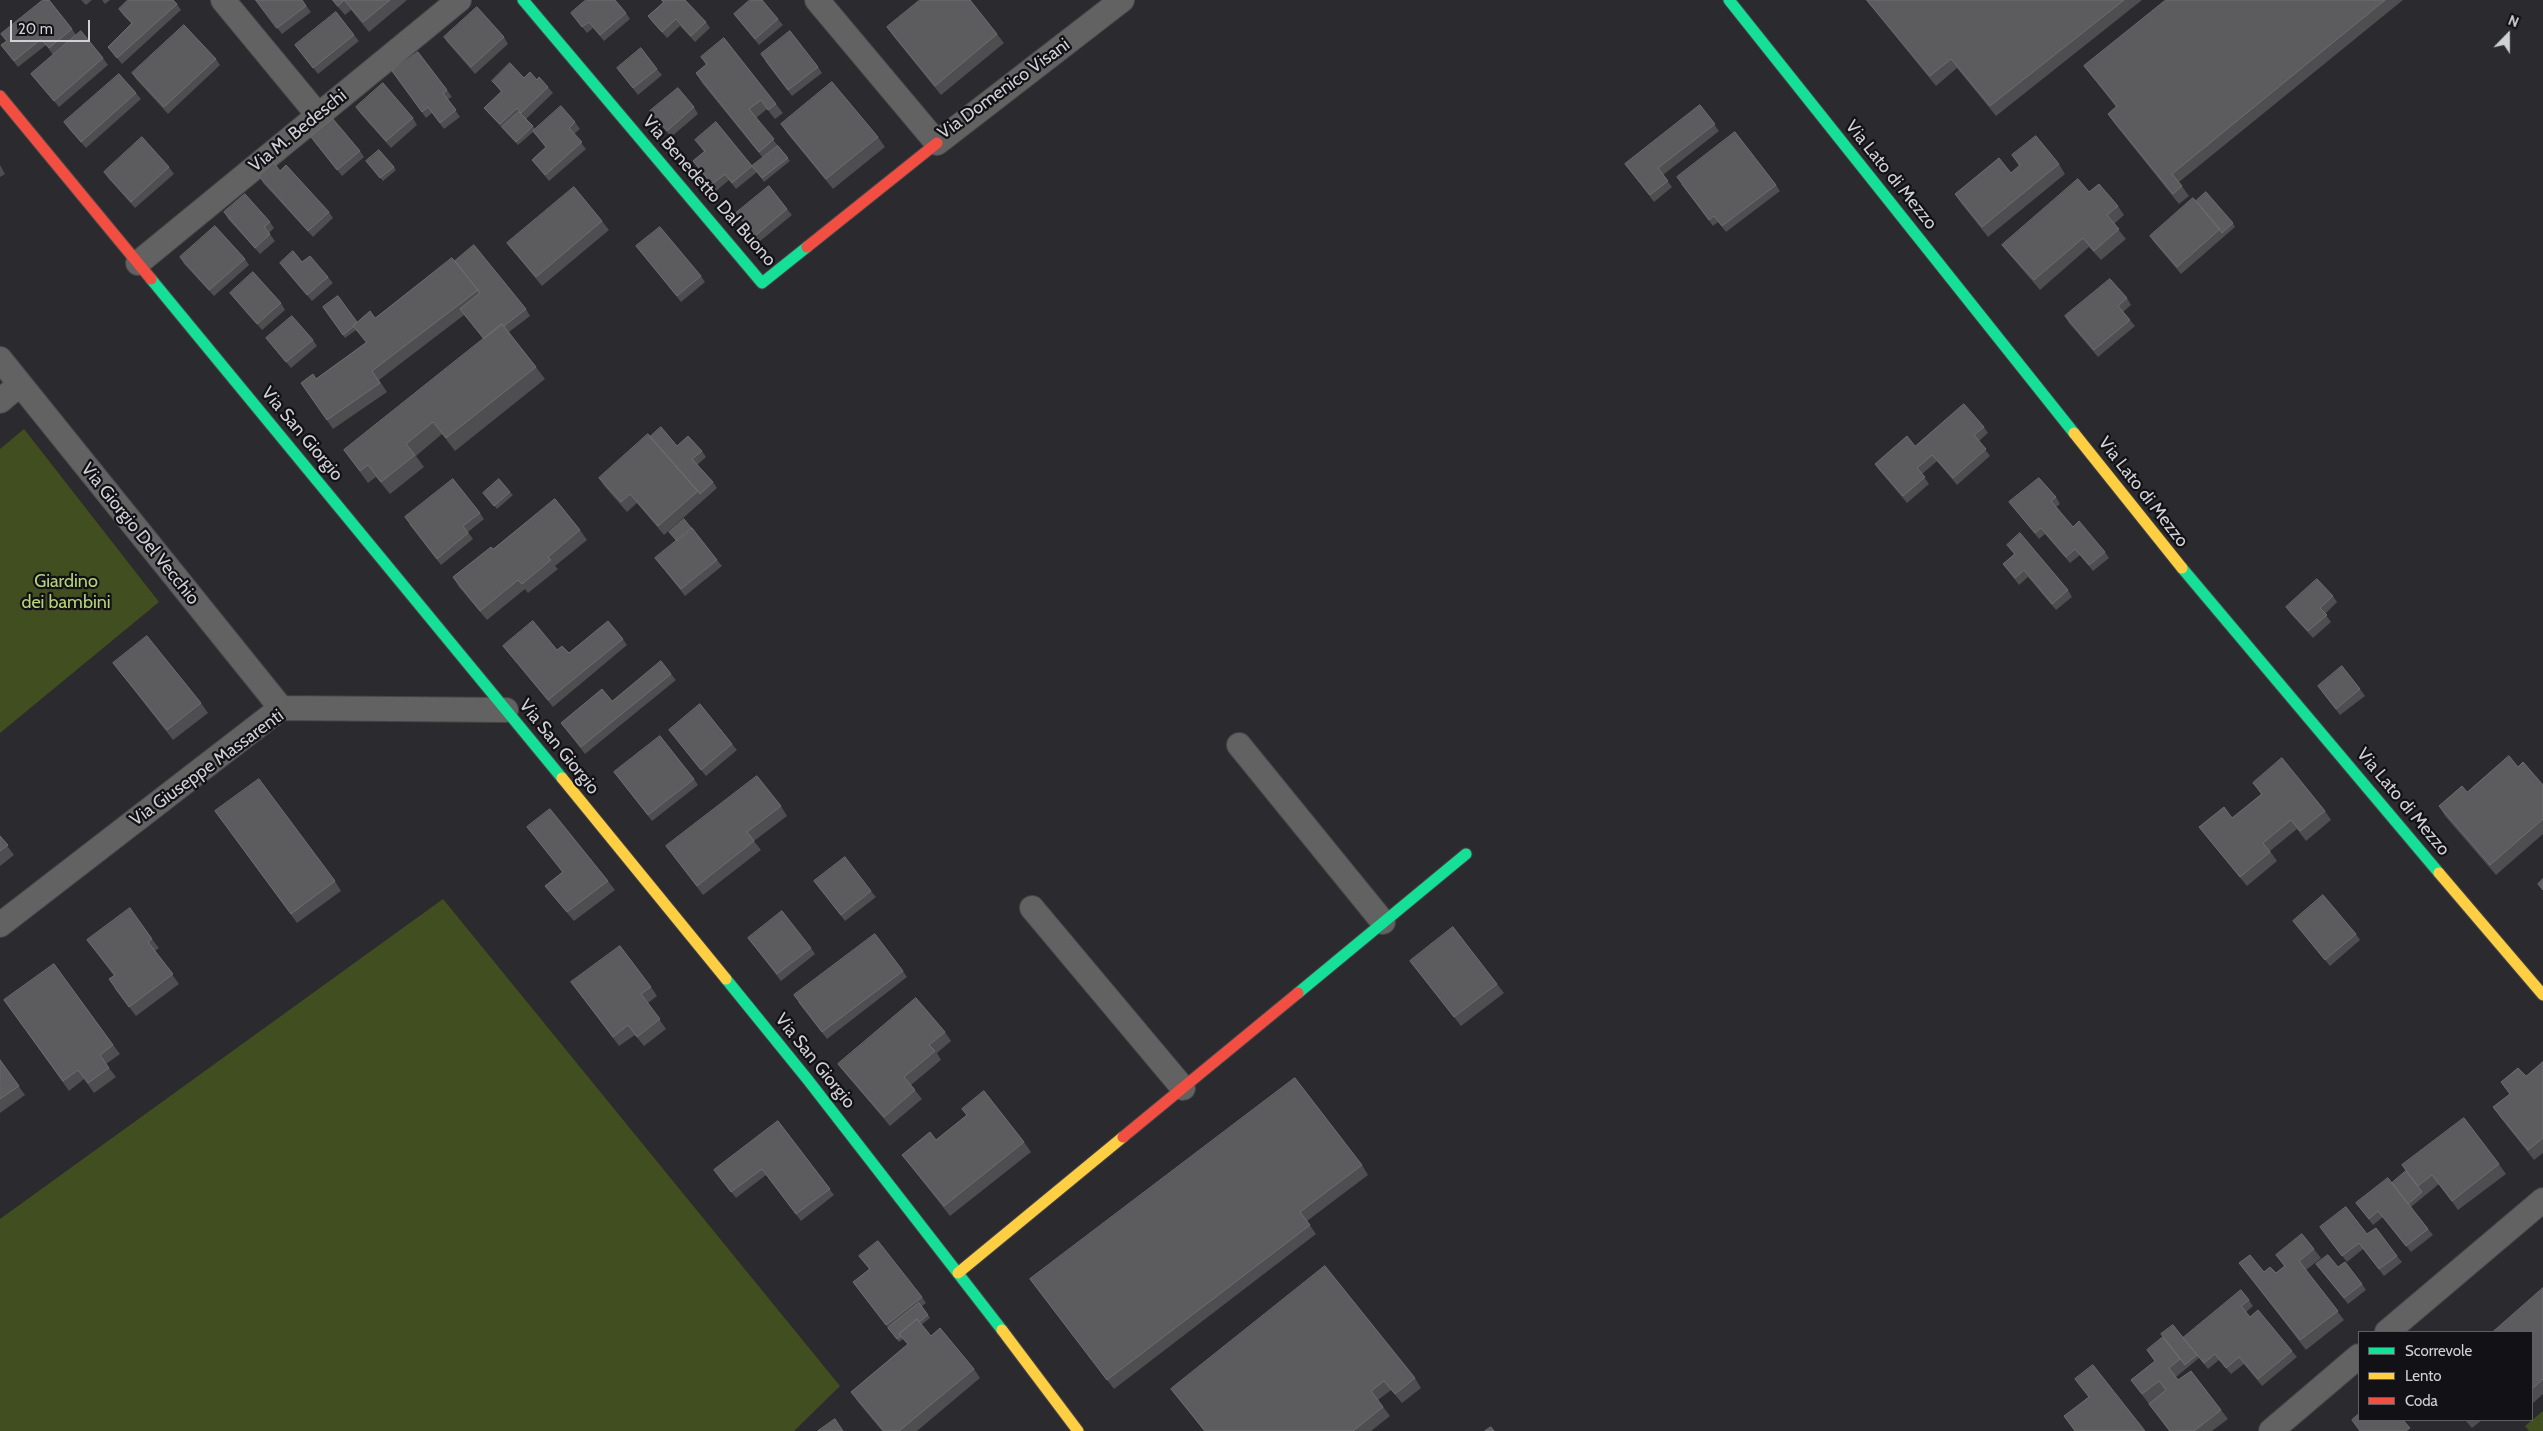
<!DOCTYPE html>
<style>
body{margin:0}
#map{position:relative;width:2543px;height:1431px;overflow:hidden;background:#2b2b2f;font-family:Cabin,sans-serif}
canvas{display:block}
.legend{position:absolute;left:2358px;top:1331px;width:175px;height:90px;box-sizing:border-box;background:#121216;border:1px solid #5e5e63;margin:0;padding:6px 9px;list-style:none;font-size:15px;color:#d0d1d6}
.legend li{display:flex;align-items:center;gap:10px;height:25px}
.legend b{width:25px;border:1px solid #5e5e63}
.north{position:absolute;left:2483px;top:10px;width:50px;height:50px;-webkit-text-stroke:4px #121216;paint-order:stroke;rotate:22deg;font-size:14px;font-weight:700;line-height:20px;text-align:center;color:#d0d1d6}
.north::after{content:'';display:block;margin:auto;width:18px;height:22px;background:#d0d1d6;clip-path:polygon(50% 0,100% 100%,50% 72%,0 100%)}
.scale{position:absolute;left:10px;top:20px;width:80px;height:22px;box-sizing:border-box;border:2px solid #d0d1d6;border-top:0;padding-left:6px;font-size:15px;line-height:18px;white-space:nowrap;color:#d0d1d6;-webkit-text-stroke:4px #121216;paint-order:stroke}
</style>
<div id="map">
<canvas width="2543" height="1431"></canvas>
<ul class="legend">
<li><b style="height:6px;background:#16e098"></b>Scorrevole</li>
<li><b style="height:6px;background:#ffcf43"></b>Lento</li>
<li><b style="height:6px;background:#f24e42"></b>Coda</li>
</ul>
<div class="north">N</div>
<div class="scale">20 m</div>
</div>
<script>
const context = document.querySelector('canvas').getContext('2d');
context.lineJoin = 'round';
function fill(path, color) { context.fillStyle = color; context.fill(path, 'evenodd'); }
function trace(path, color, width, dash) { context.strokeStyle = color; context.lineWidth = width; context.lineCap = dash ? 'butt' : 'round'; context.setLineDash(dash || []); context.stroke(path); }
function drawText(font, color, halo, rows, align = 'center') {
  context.font = font + ' Cabin,sans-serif'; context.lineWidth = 4.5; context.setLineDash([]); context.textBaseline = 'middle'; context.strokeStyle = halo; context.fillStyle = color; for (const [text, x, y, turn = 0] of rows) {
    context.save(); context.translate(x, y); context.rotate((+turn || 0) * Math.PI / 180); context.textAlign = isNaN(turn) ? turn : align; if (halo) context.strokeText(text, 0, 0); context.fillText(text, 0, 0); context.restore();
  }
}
fill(new Path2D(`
 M24 429 159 602 0 733V449Z
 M443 899 840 1386 794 1431H0V1219Z
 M2543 1411V1431H2529L2525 1426Z`), '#414e1f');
const street = new Path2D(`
 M223 0 318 115
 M817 0 937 143 1122 0
 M138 263 459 0
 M0 359 281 708
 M0 401 20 384
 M1239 745 1383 922
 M1032 908 1183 1088
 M0 925 281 708 506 710
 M2387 1332 2543 1200
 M2271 1431 2359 1356`);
const fast = new Path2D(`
 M523 0 762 283 807 247
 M1729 0 2074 433
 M151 279 562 778
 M2182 568 2439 873
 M726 979 808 1080 1002 1330
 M1298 993 1466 854`);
const slow = new Path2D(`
 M2074 433 2182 568
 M562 778 726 979
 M2439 873 2543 995
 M958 1273 1123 1137
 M1002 1330 1078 1431`);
const jam = new Path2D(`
 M0 96 151 279
 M807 247 937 143
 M1123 1137 1298 993`);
trace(street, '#464649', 26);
trace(fast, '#464649', 13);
trace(slow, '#464649', 13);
trace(jam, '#464649', 13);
trace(street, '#616261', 24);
trace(fast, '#16e098', 11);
trace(slow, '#ffcf43', 11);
trace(jam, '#f24e42', 11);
fill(new Path2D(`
 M81 0H92L86 5Z
 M102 0H110L105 4Z
 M255 0H302L311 12 282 34Z
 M332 0H407L369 32 351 10 345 15Z
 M661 0H685L706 22 710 28 695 42 680 26 667 38 653 23 648 16 663 3Z
 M1866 0H2142L1996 116 1957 68 1936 86Z
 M2166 0H2403L2179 182 2189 196 2179 204 2114 123 2108 114 2116 107 2091 75 2084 66Z
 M177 4 181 10 122 64 108 47 132 24 123 15 119 9Z
 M571 13H626L630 19 604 41 593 28 587 33Z
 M734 14 778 19 783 25 759 45Z
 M887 27 997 34 1004 43 941 95 894 37Z
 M72 29 76 35 103 58 108 65 59 107 31 74 53 55 46 45 18 67 1 45 6 41 1 34Z
 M354 35 359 41 318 74 295 45Z
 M444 37H504L508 44 475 74 448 43Z
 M701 57 776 104 783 113 775 119 767 109 756 118 790 161 764 182 757 172 736 189 729 180 716 191 693 161 704 152 695 140 752 166 763 158 702 83 696 73 706 65Z
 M216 59 220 65 168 114 136 79 132 73Z
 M765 61 818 67 822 73 792 96Z
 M617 68 657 69 662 75 638 95Z
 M392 71 447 90 452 97 448 99 460 117 444 129 432 113 426 118Z
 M524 78 537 80 548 87 553 93 526 119 535 129 575 122 580 129 574 134 586 149 549 181 532 160 546 147 533 132 518 145 489 114 484 108 501 92 492 81Z
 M136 93 141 99 86 148 69 129 64 122Z
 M1700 105 1719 131 1663 175 1672 187 1654 202 1625 164Z
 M356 107 413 118 417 125 391 148 360 113Z
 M694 107 698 114 671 137 650 111Z
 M781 124 878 137 885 147 833 189 787 133Z
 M311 137 360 151 364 157 342 176Z
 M2012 155 2059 164 2065 174 1988 237 1961 203 1955 194 2011 173 2019 166Z
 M369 164 394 167 396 170 383 181Z
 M0 165 5 174 0 177Z
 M169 167 174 174 135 208 108 178 104 172Z
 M280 171 329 212 333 218 313 237 263 183 259 176Z
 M1681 184 1776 185 1780 191 1726 232 1718 222 1713 226Z
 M2089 192 2118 206 2124 215 2114 224 2126 239 2101 260 2089 247 2040 290 2009 254 2002 245Z
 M2196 201 2233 223 2235 227 2181 274 2154 242 2150 236Z
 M787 209 792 215 759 242 736 213Z
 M224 212 270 222 274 228 269 233 275 241 260 254 228 219Z
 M602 221 609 230 542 286 514 252 507 243Z
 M636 246 701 276 705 282 681 302Z
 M180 257 245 259 249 265 214 296 184 264Z
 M455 261 526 309 530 316 509 332 536 367 545 379 455 451 442 434 416 456 424 467 390 494 376 477 368 483 344 450 484 339 464 315 379 380 387 392 333 429 301 383 316 379 366 343 356 330 345 338 323 307 357 322 375 318Z
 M302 262 328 277 333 283 312 301 285 269 280 263Z
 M230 293 281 303 285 310 262 330 235 299Z
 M2127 298 2131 305 2123 312 2135 326 2098 357 2069 323 2065 316Z
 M266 338 313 340 317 346 291 368Z
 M1984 427 1988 433 1979 441 1990 456 1957 485 1937 461 1922 474 1929 484 1907 503 1879 470 1875 464 1915 446Z
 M650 437 677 446 702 451 706 457 697 465 713 482 717 488 664 535 637 503 627 512 605 487 599 478Z
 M510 492 513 495 497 509 483 493Z
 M2056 497 2060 504 2056 507 2073 527 2105 552 2109 558 2093 571 2080 555 2070 563 2045 534 2039 539 2009 502Z
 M480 513 484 519 468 532 473 539 441 565 409 524Z
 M580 530 587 540 555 566 558 569 528 593 525 589 487 620 459 587 453 577 493 549Z
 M2007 545 2068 590 2072 597 2056 610 2028 577 2019 585 2003 564 2014 554Z
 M655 558 717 560 722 566 685 596Z
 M2333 596 2337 602 2325 614 2331 622 2313 638 2290 613 2286 607Z
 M623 639 627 645 553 707 503 646 557 650 569 653Z
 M113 663 201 703 208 713 173 740 120 672Z
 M671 674 676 680 585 754 561 723 612 701Z
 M2360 689 2365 696 2340 715 2322 692Z
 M669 730 732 744 737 750 706 776Z
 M2518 767 2543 785V834L2496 875 2445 816 2439 806Z
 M614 772 694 779 698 785 652 821Z
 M2253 783 2325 811 2331 820 2306 841 2297 829 2270 851 2277 861 2247 886 2206 836 2199 827 2232 818 2261 794Z
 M781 806 787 816 754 841 761 850 703 895 666 846Z
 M215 811 335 881 341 891 297 923Z
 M527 827 608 881 615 890 574 921 552 895 545 886 562 872Z
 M0 836 14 855 0 866Z
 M814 881 871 891 876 897 845 921Z
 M2293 921 2356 934 2360 940 2330 966Z
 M748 938 811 948 815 954 781 981Z
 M152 939 159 948 155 951 179 984 136 1016 115 989 114 976 87 940Z
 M1410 961 1497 984 1504 993 1461 1026Z
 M54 964 120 1054 106 1064 116 1077 94 1093 84 1079 69 1091 4 1000Z
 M903 971 907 977 827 1039 798 1002Z
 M571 982 651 987 657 996 648 1003 666 1029 644 1046 635 1035 619 1046Z
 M945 1032 951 1041 937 1053 941 1060 911 1085 922 1099 890 1126 845 1073 838 1064Z
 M0 1060 25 1095 0 1113Z
 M2543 1062V1153L2534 1160 2500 1117 2493 1107 2510 1094 2501 1082 2526 1076Z
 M962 1109 1024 1142 1031 1152 950 1216 902 1155 936 1140 967 1116Z
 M778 1121 834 1195 801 1221 766 1175 736 1198 714 1170Z
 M2499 1164 2506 1174 2458 1210 2439 1184 2411 1207 2433 1235 2411 1252 2383 1217 2373 1225 2356 1203 2392 1183 2406 1171Z
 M1362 1165 1368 1175 1307 1221 1316 1234 1114 1389 1030 1279Z
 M2324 1233 2367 1234 2397 1256 2402 1262 2384 1276 2363 1249 2347 1262Z
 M2314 1249 2321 1258 2306 1270 2344 1320 2306 1350 2239 1263 2264 1272 2276 1273 2284 1266 2276 1255Z
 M859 1256 922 1297 926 1303 922 1306 930 1318 921 1325 931 1336 974 1369 980 1378 917 1431H882L858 1402 851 1392 908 1345 903 1339 899 1342 853 1282 869 1269Z
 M2316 1264 2362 1284 2366 1290 2348 1304Z
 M2543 1288V1394L2532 1404V1332Z
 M2249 1300 2253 1306 2246 1312 2250 1317 2292 1351 2297 1357 2262 1386 2244 1364 2231 1374 2219 1360 2208 1369 2199 1358 2176 1377 2178 1380 2221 1410 2228 1419 2212 1431H2169L2131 1380 2155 1361 2147 1350 2184 1339Z
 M1415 1378 1421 1388 1402 1403 1391 1390 1378 1400 1390 1416 1371 1431H1204L1171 1389Z
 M2465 1420H2482L2472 1428Z`), '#4e4d4f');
const building = new Path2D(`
 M43 0H49L72 29 49 48 41 39 14 61 1 45 7 41 1 34Z
 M128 0H173L177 4 117 58 108 47 132 23 119 9Z
 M256 0H302L306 6 277 28Z
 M333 0H390L363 22 344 0 338 6Z
 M586 0H615L626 13 600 35 589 22 582 27 571 13Z
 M662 0H685L706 22 691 36 676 19 662 32 648 16 664 2Z
 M750 0H762L778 19 755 39 734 14Z
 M920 0H970L997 34 935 86 887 27Z
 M1867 0H2124L1990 106 1951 59 1930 76Z
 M2166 0H2385L2172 174 2182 186 2173 194 2108 114 2117 106 2084 66Z
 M477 7 504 37 471 67 444 37Z
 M336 12 354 35 313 68 295 45Z
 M184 25 216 59 164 107 132 73Z
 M81 31 103 58 54 101 31 74Z
 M790 31 818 67 788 90 761 54Z
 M724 38 776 104 768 110 761 100 749 109 774 139 759 152 696 73 707 64 701 57Z
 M641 48 657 69 633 88 617 68Z
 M418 52 447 90 443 93 456 110 440 123 428 107 422 112 392 71Z
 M510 63 524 78 530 72 537 80 539 77 548 87 521 113 517 108 500 124 484 108 502 91 492 81Z
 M119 74 136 93 81 142 64 122Z
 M832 82 878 137 826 179 781 124Z
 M383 83 413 118 386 141 356 107Z
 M678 88 694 107 667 131 650 111Z
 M1700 105 1715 124 1658 168 1668 181 1650 195 1625 164Z
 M561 106 575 122 569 128 582 142 545 175 532 160 546 147 533 131Z
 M519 112 533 126 516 142 502 127Z
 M333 119 360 151 337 170 311 137Z
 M716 122 752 166 732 183 725 174 712 184 693 161 705 151 695 140Z
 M1735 132 1776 185 1722 226 1714 216 1709 220 1677 177Z
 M2036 136 2059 164 1982 227 1955 194 1999 158 2011 173 2020 165 2012 155Z
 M142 137 169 167 131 202 104 172Z
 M778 146 788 158 762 178 752 166Z
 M379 150 394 167 380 178 366 161Z
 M274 163 280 171 286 165 329 212 308 231 259 176Z
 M2078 179 2089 192 2099 184 2118 206 2107 215 2119 229 2094 251 2083 238 2034 280 2002 245Z
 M769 186 787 209 755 236 736 213Z
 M574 187 602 221 536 277 507 243Z
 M2206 192 2233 223 2222 233 2196 201Z
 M245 194 270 222 264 227 270 234 255 248 224 212Z
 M2193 198 2220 229 2177 267 2150 236Z
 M215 226 245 259 209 290 180 257Z
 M660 227 701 276 677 296 636 246Z
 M474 245 526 309 504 326 502 324 484 339 460 309 480 293 455 261Z
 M293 251 302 262 310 256 328 277 307 295 280 263Z
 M452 258 478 290 372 371 380 383 327 420 301 383 313 374 316 379 367 342 353 326 370 311 375 318Z
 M253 272 281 303 257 324 230 293Z
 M2110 279 2127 298 2118 306 2130 320 2094 350 2065 316Z
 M338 296 357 322 353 326V327L343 335 323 307Z
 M292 316 313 340 286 362 266 338Z
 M502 324 536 367 446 438 433 422 406 444 415 455 381 482 368 465 360 471 344 450Z
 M1964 404 1984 427 1974 435 1986 449 1953 478 1932 455 1917 468 1925 477 1903 496 1875 464 1907 436 1915 446Z
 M661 427 677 446 688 436 702 451 692 459 713 482 700 494 650 437Z
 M648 434 698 491 658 526 630 494 621 502 599 478Z
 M2039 478 2056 497 2051 501 2073 527 2079 521 2105 552 2089 565 2075 549 2066 557 2041 528 2035 533 2009 502Z
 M453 479 480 513 463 526 468 533 437 559 405 517Z
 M499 479 510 492 494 506 483 493Z
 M555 499 580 530 548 557 551 560 522 584 518 580 480 611 453 577 491 547 493 549Z
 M684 519 692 529 677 541 669 532Z
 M692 528 717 560 681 589 655 558Z
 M2020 533 2068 590 2052 604 2024 570 2015 578 2003 564 2015 554 2007 545Z
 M2317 579 2333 596 2320 608 2327 615 2308 631 2286 607Z
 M533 621 557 650 562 646 569 653 608 621 623 639 548 700 503 646Z
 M147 636 201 703 167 730 113 663Z
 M661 661 671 674 581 747 561 723 602 689 612 701Z
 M2342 666 2360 689 2336 709 2318 686Z
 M700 704 732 744 701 770 669 730Z
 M660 736 694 779 648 815 614 772Z
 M2509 756 2518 767 2523 762 2543 785V819L2490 865 2439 806 2462 786 2467 792Z
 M2282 758 2325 811 2300 831 2291 820 2263 843 2270 852 2240 877 2199 827 2224 807 2232 818 2262 794 2253 783Z
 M757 776 781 806 747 832 754 841 697 886 666 846Z
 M259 779 335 881 291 914 215 811Z
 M550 809 608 881 567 912 545 886 563 872 527 827Z
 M0 836 8 845 0 851Z
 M845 857 871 891 841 915 814 881Z
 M2543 879V890L2538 884Z
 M2323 895 2356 934 2325 960 2293 921Z
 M130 908 152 939 148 942 173 974 129 1007 109 979 115 975 87 940Z
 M782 911 811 948 777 974 748 938Z
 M1453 927 1497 984 1454 1017 1410 961Z
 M875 934 903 971 822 1032 794 995Z
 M620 946 651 987 641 994 660 1019 637 1037 628 1025 613 1037 571 982Z
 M54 964 113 1045 100 1055 109 1068 88 1083 78 1070 63 1081 4 1000Z
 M916 998 945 1032 929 1045 935 1051 904 1077 915 1090 884 1117 838 1064Z
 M0 1060 19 1086 0 1099Z
 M2543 1062V1138L2528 1150 2493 1107 2510 1094 2501 1082 2518 1068 2526 1076Z
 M1295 1078 1362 1165 1300 1212 1310 1225 1107 1380 1030 1279Z
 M984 1091 1024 1142 944 1206 902 1155 930 1132 936 1140 967 1115 962 1109Z
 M2464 1118 2499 1164 2452 1201 2432 1175 2418 1186 2402 1165Z
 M778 1121 830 1189 796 1214 762 1169 731 1192 714 1170Z
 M2406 1171 2422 1192 2408 1204 2392 1183Z
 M2388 1178 2428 1229 2406 1246 2378 1211 2369 1219 2356 1203Z
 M2346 1207 2367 1234 2376 1228 2397 1256 2379 1269 2359 1243 2342 1256 2320 1227Z
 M2302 1234 2314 1249 2299 1261 2338 1311 2300 1340 2239 1263 2250 1255 2264 1272 2270 1267 2276 1273 2285 1266 2276 1255Z
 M878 1241 922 1297 886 1325 853 1282 870 1269 859 1256Z
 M2328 1255 2338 1267 2345 1262 2362 1284 2344 1298 2316 1264Z
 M1325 1266 1415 1378 1395 1394 1384 1381 1371 1391 1383 1407 1353 1431H1205L1171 1389Z
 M2543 1288V1379L2532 1389V1332H2493Z
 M2241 1290 2249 1300 2241 1306 2250 1317 2258 1310 2292 1351 2258 1379 2239 1357 2226 1368 2215 1354 2204 1363 2183 1338Z
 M919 1303 928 1315 919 1322 917 1319 899 1334 901 1336 897 1339 888 1328Z
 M917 1319 931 1336 940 1328 974 1369 899 1431H884L851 1392 908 1344 899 1334Z
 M2173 1325 2197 1355 2185 1365 2161 1334Z
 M2163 1337 2180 1359 2169 1368 2178 1380 2191 1371 2221 1410 2194 1431H2170L2149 1404 2166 1390 2159 1381 2142 1394 2131 1380 2155 1361 2147 1350Z
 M2093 1365 2145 1431H2075L2064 1416 2089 1397 2075 1379Z
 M2359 1414V1420H2403L2410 1428 2406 1431H2360L2352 1420Z
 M835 1419 843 1431H818Z
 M1491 1427 1494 1431H1485Z`);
fill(building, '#5c5b5e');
trace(building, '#6e6e70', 1);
drawText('18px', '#d0d1d6', '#121216', [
 ["Via Domenico Visani",1004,89,-36],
 ["Via M. Bedeschi",298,131,-39],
 ["Via Lato di Mezzo",1891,175,51],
 ["Via Benedetto Dal Buono",709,191,49],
 ["Via San Giorgio",302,434,50],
 ["Via Lato di Mezzo",2143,492,52],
 ["Via Giorgio Del Vecchio",140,534,51],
 ["Via San Giorgio",559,747,51],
 ["Via Giuseppe Massarenti",207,768,-36],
 ["Via Lato di Mezzo",2403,802,50],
 ["Via San Giorgio",815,1061,51]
]);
drawText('18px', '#b7d478', '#121216', [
 ["Giardino",66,582],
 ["dei bambini",66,603]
]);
</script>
